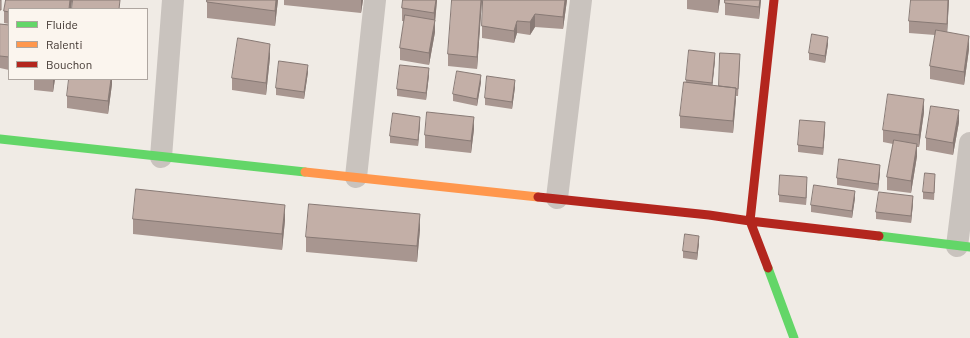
<!DOCTYPE html>
<style>
body{margin:0}
#map{position:relative;width:970px;height:338px;overflow:hidden;background:#f0ebe5;font-family:Barlow,sans-serif}
canvas{display:block}
.legend{position:absolute;left:8px;top:8px;width:140px;height:72px;box-sizing:border-box;background:#fbf5ee;border:1px solid #aea6a0;margin:0;padding:5px 7px;list-style:none;font-size:12px;color:#3b302b}
.legend li{display:flex;align-items:center;gap:8px;height:20px}
.legend b{width:20px;border:1px solid #aea6a0}
</style>
<div id="map">
<canvas width="970" height="338"></canvas>
<ul class="legend">
<li><b style="height:5px;background:#63d668"></b>Fluide</li>
<li><b style="height:5px;background:#ff974d"></b>Ralenti</li>
<li><b style="height:5px;background:#b3261e"></b>Bouchon</li>
</ul>
</div>
<script>
const context = document.querySelector('canvas').getContext('2d');
context.lineJoin = 'round';
function trace(path, color, width, dash) { context.strokeStyle = color; context.lineWidth = width; context.lineCap = dash ? 'butt' : 'round'; context.setLineDash(dash || []); context.stroke(path); }
function fill(path, color) { context.fillStyle = color; context.fill(path, 'evenodd'); }
trace(new Path2D(`
 M161 157 173 0
 M356 177 375 0
 M557 198 581 0
 M957 246 970 143`), '#c9c3be', 22);
trace(new Path2D(`
 M0 139 305 172
 M879 236 970 247
 M768 268 794 338`), '#63d668', 9);
trace(new Path2D(`
 M305 172 538 197`), '#ff974d', 9);
trace(new Path2D(`
 M538 197 709 215 750 221 879 236
 M768 268 750 221 774 0`), '#b3261e', 9);
fill(new Path2D(`
 M6 0H72L71 9H9V24L4 23V11Z
 M207 0H278L275 26 207 18Z
 M284 0H363L361 13 284 5Z
 M403 0H437L435 22V32L429 65 400 60V48L404 21H402V8Z
 M482 0 477 69 448 66V54Z
 M567 0 563 29 535 27 530 35 517 33 514 43 482 38V26Z
 M687 0H720L718 13 687 9Z
 M725 0H761L759 19 725 15Z
 M949 0 947 32 969 49 964 85 930 79V66L935 35 909 33V21Z
 M0 24 9 25V70L0 68Z
 M828 44 825 63 809 60V53Z
 M270 57 266 95 232 90V78Z
 M715 60 712 86H719L740 61 738 96H736L733 133 680 128V116L686 80Z
 M308 72 304 99 276 95V88Z
 M429 75 426 100 397 96V89Z
 M34 79H55L53 92 34 90Z
 M112 79V84L108 114 67 108V96Z
 M481 82 477 106 453 101V94Z
 M515 87 512 109 485 105V98Z
 M924 112 919 147H917V156L911 193 887 190V177L893 144 883 142V130Z
 M959 122 953 155 926 150V138Z
 M420 124 418 146 390 143V136Z
 M474 129 471 153 425 148V135Z
 M825 129 823 155 798 152V145Z
 M880 172 878 191 837 185V178Z
 M935 181 934 200 923 199V192Z
 M807 184 806 205 779 202V195Z
 M855 198 852 218 811 212V205Z
 M913 203 911 223 876 219V212Z
 M133 219 285 220 282 250 133 234Z
 M420 229 417 262 306 252V237Z
 M699 243 697 260 683 258V251Z`), '#a89690');
fill(new Path2D(`
 M70 0H72L71 9H69Z
 M276 0H278L275 26V11Z
 M361 0H363L361 13Z
 M436 0H437L435 22V32L429 65V53L434 23V13Z
 M481 0H482L477 69V57Z
 M565 0H567L563 29V17Z
 M718 0H720L718 13Z
 M760 0H761L759 19V7Z
 M948 0H949L947 36V24Z
 M535 14V27L530 35V22Z
 M517 21V33L514 43V31Z
 M969 36V49L964 85V72Z
 M828 37V44L825 63V56Z
 M270 44V57L266 95V83Z
 M715 53V60L712 90V83Z
 M308 65V72L304 99V92Z
 M429 68V75L426 100V93Z
 M481 75V82L477 106V99Z
 M53 79H55L53 92Z
 M111 79H112V84L108 114V101Z
 M515 80V87L512 109V102Z
 M736 88V100L733 133V121Z
 M924 99V112L919 147V135Z
 M959 110V122L953 155V143Z
 M420 117V124L418 146V140Z
 M474 117V129L471 153V141Z
 M825 122V129L823 155V148Z
 M917 144V156L911 193V181Z
 M880 165V172L878 191V184Z
 M807 177V184L806 205V198Z
 M855 191V198L852 218V211Z
 M913 196V203L911 223V216Z
 M285 205V220L282 250V234Z
 M420 214V229L417 262V246Z
 M699 236V243L697 260V253Z`), '#887a75');
const building = new Path2D(`
 M0 0H1V10H0Z
 M6 0H70L69 9H9V12L4 11Z
 M73 0H120L119 9H72Z
 M207 0H276L275 11 207 2Z
 M403 0H436L434 13 402 8Z
 M452 0H481L477 57 448 54Z
 M483 0H565L563 17 535 14 530 22 517 21 514 31 482 26Z
 M725 0H760L759 7 725 3Z
 M911 0H948L947 24 909 21Z
 M405 15 435 20 429 53 400 48Z
 M0 24 9 25V57L0 56Z
 M936 30 969 36 964 72 930 66Z
 M812 34 828 37 825 56 809 53Z
 M238 38 270 44 266 83 232 78Z
 M689 50 715 53 712 83 686 80Z
 M720 53 740 54 738 89H736V88L719 86Z
 M279 61 308 65 304 92 276 88Z
 M400 65 429 68 426 93 397 89Z
 M457 71 481 75 477 99 453 94Z
 M487 76 515 80 512 102 485 98Z
 M69 79H111L108 101 67 96Z
 M684 82 736 88 733 121 680 116Z
 M888 94 924 99 919 135 883 130Z
 M931 106 959 110 953 143 926 138Z
 M427 112 474 117 471 141 425 135Z
 M393 113 420 117 418 140 390 136Z
 M800 120 825 122 823 148 798 145Z
 M894 140 917 144 911 181 887 177Z
 M839 159 880 165 878 184 837 178Z
 M925 173 935 174 934 193 923 192Z
 M780 175 807 177 806 198 779 195Z
 M814 185 855 191 852 211 811 205Z
 M136 189 285 205 282 234 133 219Z
 M879 192 913 196 911 216 876 212Z
 M309 204 420 214 417 246 306 237Z
 M685 234 699 236 697 253 683 251Z`);
fill(building, '#c3afa7');
trace(building, '#887a75', 1);
</script>
